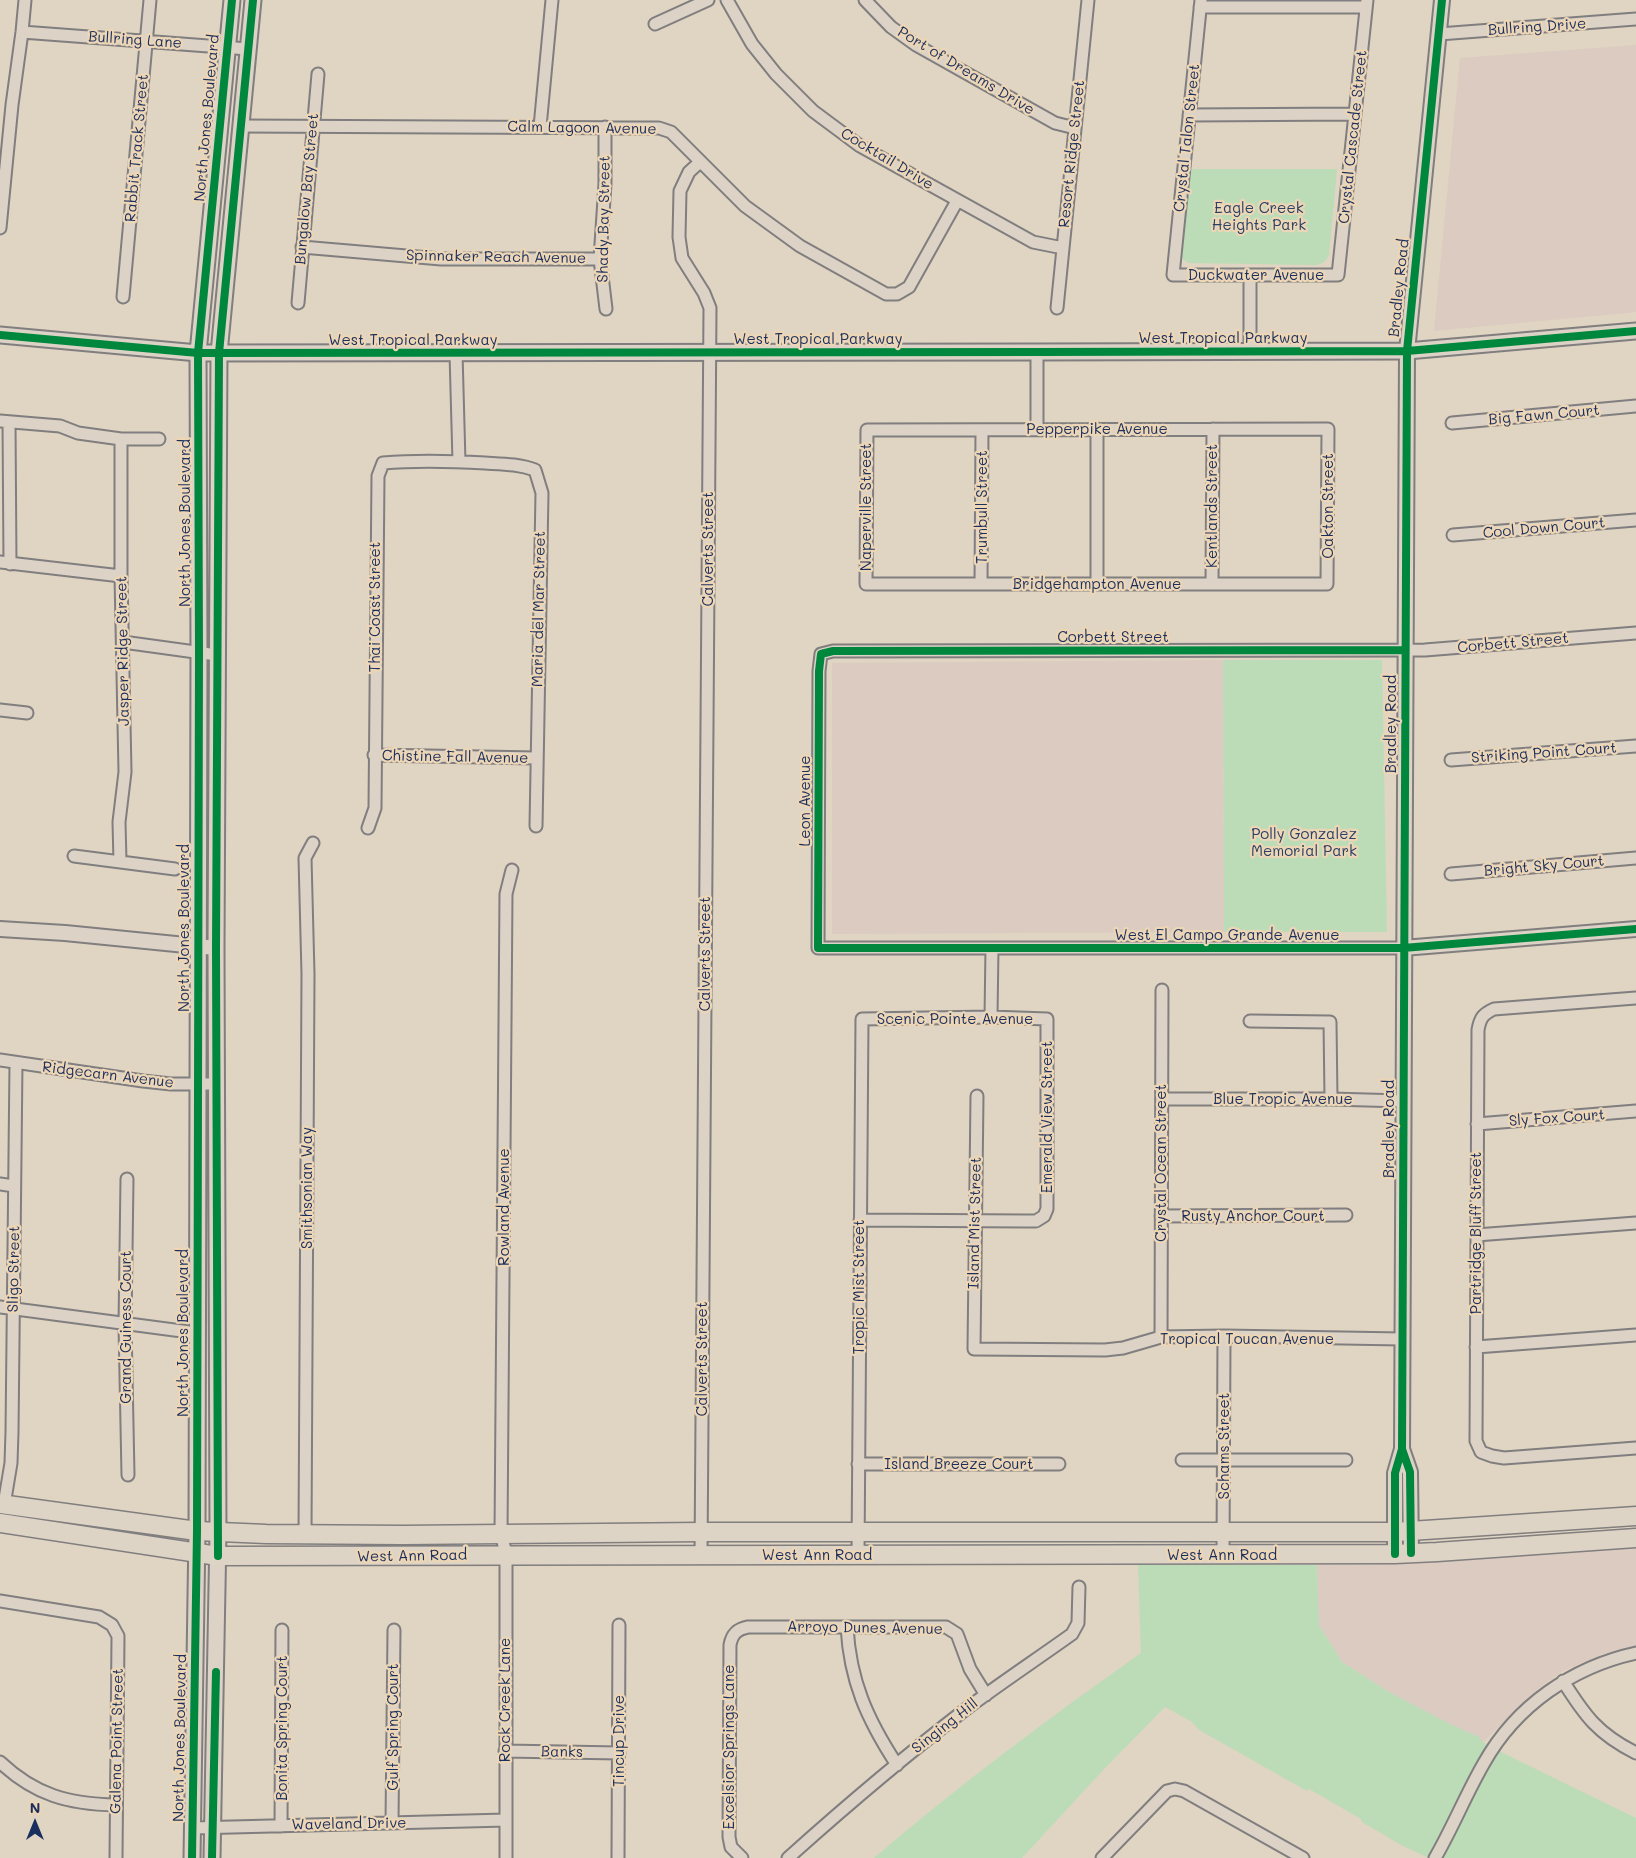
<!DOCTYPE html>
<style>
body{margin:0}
#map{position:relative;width:1636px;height:1858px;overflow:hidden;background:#e0d4c2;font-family:Mali,sans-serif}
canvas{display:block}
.north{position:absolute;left:10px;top:1798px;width:50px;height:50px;-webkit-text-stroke:4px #edd6b5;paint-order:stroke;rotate:0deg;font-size:14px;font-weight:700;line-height:20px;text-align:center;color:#1b2f5e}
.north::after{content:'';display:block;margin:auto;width:18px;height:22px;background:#1b2f5e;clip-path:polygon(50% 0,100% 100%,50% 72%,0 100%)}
</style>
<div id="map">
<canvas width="1636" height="1858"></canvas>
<div class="north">N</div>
</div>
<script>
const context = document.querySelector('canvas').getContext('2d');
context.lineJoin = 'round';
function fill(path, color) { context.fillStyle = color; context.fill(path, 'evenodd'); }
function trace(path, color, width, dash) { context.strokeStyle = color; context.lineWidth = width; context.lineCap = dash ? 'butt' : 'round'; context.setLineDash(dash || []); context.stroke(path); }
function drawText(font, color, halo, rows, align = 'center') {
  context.font = font + ' Mali,sans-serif'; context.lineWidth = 4.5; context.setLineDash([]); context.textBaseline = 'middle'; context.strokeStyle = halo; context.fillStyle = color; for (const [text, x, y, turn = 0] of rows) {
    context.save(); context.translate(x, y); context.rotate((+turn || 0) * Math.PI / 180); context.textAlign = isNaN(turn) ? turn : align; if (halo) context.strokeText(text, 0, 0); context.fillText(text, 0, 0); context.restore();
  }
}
fill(new Path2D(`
 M1636 45V312L1434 331 1460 58Z
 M1223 660 1224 932 832 934V663Z
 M1636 1548V1646L1602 1654 1561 1672 1538 1689 1483 1742 1389 1692 1342 1662 1319 1625 1317 1565Z`), '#dbcbc1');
fill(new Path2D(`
 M1190 169H1337L1329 255C1326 261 1323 264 1316 265L1188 263 1182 258 1181 248Z
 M1223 660H1382L1387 932H1224Z
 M1138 1565H1317L1319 1625 1342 1662 1389 1692 1448 1723 1479 1737 1483 1742 1505 1754 1636 1818V1858H1429L1401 1845 1362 1822 1361 1819 1309 1789 1307 1791 1199 1730 1192 1722 1165 1707 1105 1768 1022 1858H874C960 1784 1049 1718 1141 1653Z`), '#bcdcb8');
const minor = new Path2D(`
 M727 0 752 44 776 74 813 111 860 146 1033 242 1063 248
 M865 0 891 27 916 45 1055 123 1075 128
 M1201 0 1173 275H1338L1367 0
 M1200 7H1366
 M655 24 708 0
 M22 32 248 49
 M1439 34 1636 19
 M1189 115 1355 114
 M240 126 659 128 671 132 745 206 800 246 886 294H897L909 287 957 201
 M540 127 552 0
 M605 127V184L600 259 606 309
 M700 162 689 172 680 191 679 237 682 258 704 293 710 308 701 1555
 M0 228 12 105 22 32 25 0
 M302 247 441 259H600
 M1250 275V352
 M123 297 150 0
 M298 303 318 74
 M1057 308 1088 0
 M1037 352V429
 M456 353 459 462
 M0 421 60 426 78 433 121 439H159
 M9 422 10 564
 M1452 423 1636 406
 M1328 429 1327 584H866L867 430Z
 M1453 535 1636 520
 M0 562 121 576
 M981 584 982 430
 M1097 584V429
 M1212 584 1213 429
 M123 642 217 655
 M0 710 27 713
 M374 755 536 758
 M1451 760 1636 746
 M368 828 375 808 378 476 383 463C417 460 451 461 485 463 502 464 519 464 535 470L542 493 536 826
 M74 856 175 869
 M120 862 119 822 125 772 121 576V439
 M1451 874 1636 858
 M1403 948H818L819 671 821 654 833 651 1425 650 1636 633
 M1636 998 1494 1009C1483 1014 1480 1018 1478 1030L1476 1441 1481 1452 1492 1456 1504 1458 1636 1448
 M991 1017 992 948
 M1250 1021 1330 1022 1331 1099
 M0 1060 143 1081 171 1084H217
 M977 1096 974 1349 1105 1350 1123 1348 1161 1337 1224 1336 1402 1339
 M1162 1099H1331L1403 1101
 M1477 1124 1636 1111
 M127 1179 125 1325 128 1475
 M0 1184 14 1186
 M1161 1216 1346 1215
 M1476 1235 1636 1223
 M0 1307 197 1333
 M1161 1337 1162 990
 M1476 1347 1636 1335
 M1182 1460H1346
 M858 1464H1059
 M4 1505 11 1463 12 1432 16 1063
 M305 1535 308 974 305 858 313 843
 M858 1555 862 1019 991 1017 1047 1019V1209L1044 1216 1036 1221H1026L860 1220
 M1223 1555 1224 1336
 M0 1601 99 1617 112 1625 118 1636 116 1858
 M847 1627C850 1681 867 1719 897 1765
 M1563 1681C1585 1716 1598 1734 1636 1753
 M505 1751 619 1753
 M0 1762C35 1795 68 1804 116 1805
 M392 1823 394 1630
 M281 1826 282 1630
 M193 1828 506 1820
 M506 1858V1554L501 1533 506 894 512 870
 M618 1858 619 1625
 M742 1858 731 1847 729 1837 730 1645C732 1634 737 1629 748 1627H946L957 1634 970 1669 986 1695
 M788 1858C846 1806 905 1756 966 1709 1001 1683 1037 1659 1072 1634L1078 1623 1079 1587
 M1102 1858 1167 1791 1175 1789 1184 1791 1303 1858
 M1435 1858C1453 1827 1466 1794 1484 1763 1516 1706 1572 1667 1636 1653`);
const tertiary = new Path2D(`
 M0 929 65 933 216 948
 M1403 948 1636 929
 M1402 1449 1410 1472 1411 1553
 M1395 1554V1473L1402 1449 1407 351 1442 0`);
const secondary = new Path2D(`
 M0 335 198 353 1037 352 1407 351 1636 331
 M192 1858 197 1531 199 653 198 353 232 0
 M212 1858 218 1533 216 948 219 353 253 0`);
const primary = new Path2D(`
 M0 1504 197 1531 266 1534 403 1535 701 1532H1395L1636 1516
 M0 1523 218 1556 1395 1554 1437 1552 1636 1538`);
trace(minor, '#807e7f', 15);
trace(tertiary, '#807e7f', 18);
trace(secondary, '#807e7f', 19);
trace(primary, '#807e7f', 21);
trace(minor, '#dcd3c6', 11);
trace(tertiary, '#dcd3c6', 14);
trace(secondary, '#dcd3c6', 15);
trace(primary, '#ded4c5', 18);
trace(new Path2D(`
 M0 335 198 353 1037 352 1407 351 1636 331
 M1405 650 833 651 821 654 819 671 818 948H1403L1636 929
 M1402 1449 1410 1472 1411 1553
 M1395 1554V1473L1402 1449 1407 351 1442 0
 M218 1556 216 948 219 353 253 0
 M192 1858 197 1531 199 653 198 353 232 0
 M212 1858 216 1672`), '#00873e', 8);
drawText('15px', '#1b2f5e', '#edd6b5', [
 ["Bullring Drive",1537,27,-4],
 ["Bullring Lane",135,40,4],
 ["Port of Dreams Drive",966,71,31],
 ["North Jones Boulevard",207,118,-85],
 ["Calm Lagoon Avenue",582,128,1],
 ["Crystal Cascade Street",1353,137,-84],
 ["Crystal Talon Street",1187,138,-84],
 ["Rabbit Track Street",137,148,-85],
 ["Resort Ridge Street",1072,154,-84],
 ["Cocktail Drive",887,159,31],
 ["Bungalow Bay Street",307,189,-85],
 ["Shady Bay Street",604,219,-89],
 ["Spinnaker Reach Avenue",496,257,1],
 ["Duckwater Avenue",1256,275],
 ["Bradley Road",1399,288,-84],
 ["West Tropical Parkway",1223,338],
 ["West Tropical Parkway",818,339],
 ["West Tropical Parkway",413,340],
 ["Big Fawn Court",1544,415,-5],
 ["Pepperpike Avenue",1097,429],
 ["Kentlands Street",1212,506,-90],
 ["Oakton Street",1328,506,-90],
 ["Naperville Street",866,507,-90],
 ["Trumbull Street",982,507,-90],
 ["North Jones Boulevard",185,523,-90],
 ["Cool Down Court",1544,528,-5],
 ["Calverts Street",708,549,-90],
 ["Bridgehampton Avenue",1097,584],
 ["Thai Coast Street",375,607,-90],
 ["Maria del Mar Street",539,609,-89],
 ["Corbett Street",1113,637],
 ["Corbett Street",1513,643,-5],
 ["Jasper Ridge Street",123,651,-91],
 ["Bradley Road",1391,724,-90],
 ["Striking Point Court",1544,753,-4],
 ["Chistine Fall Avenue",455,757,1],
 ["Leon Avenue",805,801,-90],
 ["Bright Sky Court",1544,866,-5],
 ["North Jones Boulevard",184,928,-90],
 ["West El Campo Grande Avenue",1227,935],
 ["Calverts Street",705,954,-90],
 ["Scenic Pointe Avenue",955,1019],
 ["Ridgecarn Avenue",108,1075,7],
 ["Blue Tropic Avenue",1283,1099],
 ["Emerald View Street",1047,1117,-90],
 ["Sly Fox Court",1557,1118,-4],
 ["Bradley Road",1389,1129,-90],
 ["Crystal Ocean Street",1161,1163,-90],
 ["Smithsonian Way",307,1188,-90],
 ["Rowland Avenue",504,1207,-90],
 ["Rusty Anchor Court",1253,1216],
 ["Island Mist Street",975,1223,-89],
 ["Partridge Bluff Street",1476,1233,-90],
 ["Sligo Street",14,1269,-89],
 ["Tropic Mist Street",859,1287,-90],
 ["Grand Guiness Court",126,1327,-90],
 ["North Jones Boulevard",183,1333,-90],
 ["Tropical Toucan Avenue",1247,1339],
 ["Calverts Street",702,1359,-90],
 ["Schams Street",1224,1446,-90],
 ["Island Breeze Court",959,1464],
 ["West Ann Road",817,1555],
 ["West Ann Road",1222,1555],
 ["West Ann Road",412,1556,-1],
 ["Arroyo Dunes Avenue",865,1628,1],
 ["Rock Creek Lane",505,1700,-90],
 ["Singing Hill",945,1726,-38],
 ["Gulf Spring Court",393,1727,-90],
 ["Bonita Spring Court",282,1728,-90],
 ["North Jones Boulevard",180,1738,-89],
 ["Galena Point Street",117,1741,-89],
 ["Tincup Drive",619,1741,-90],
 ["Excelsior Springs Lane",729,1747,-90],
 ["Banks",562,1752,1],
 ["Waveland Drive",349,1824,-1]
]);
drawText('15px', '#284166', '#edd6b5', [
 ["Eagle Creek",1259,208],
 ["Heights Park",1259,225],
 ["Polly Gonzalez",1304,834],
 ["Memorial Park",1304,851]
]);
</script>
